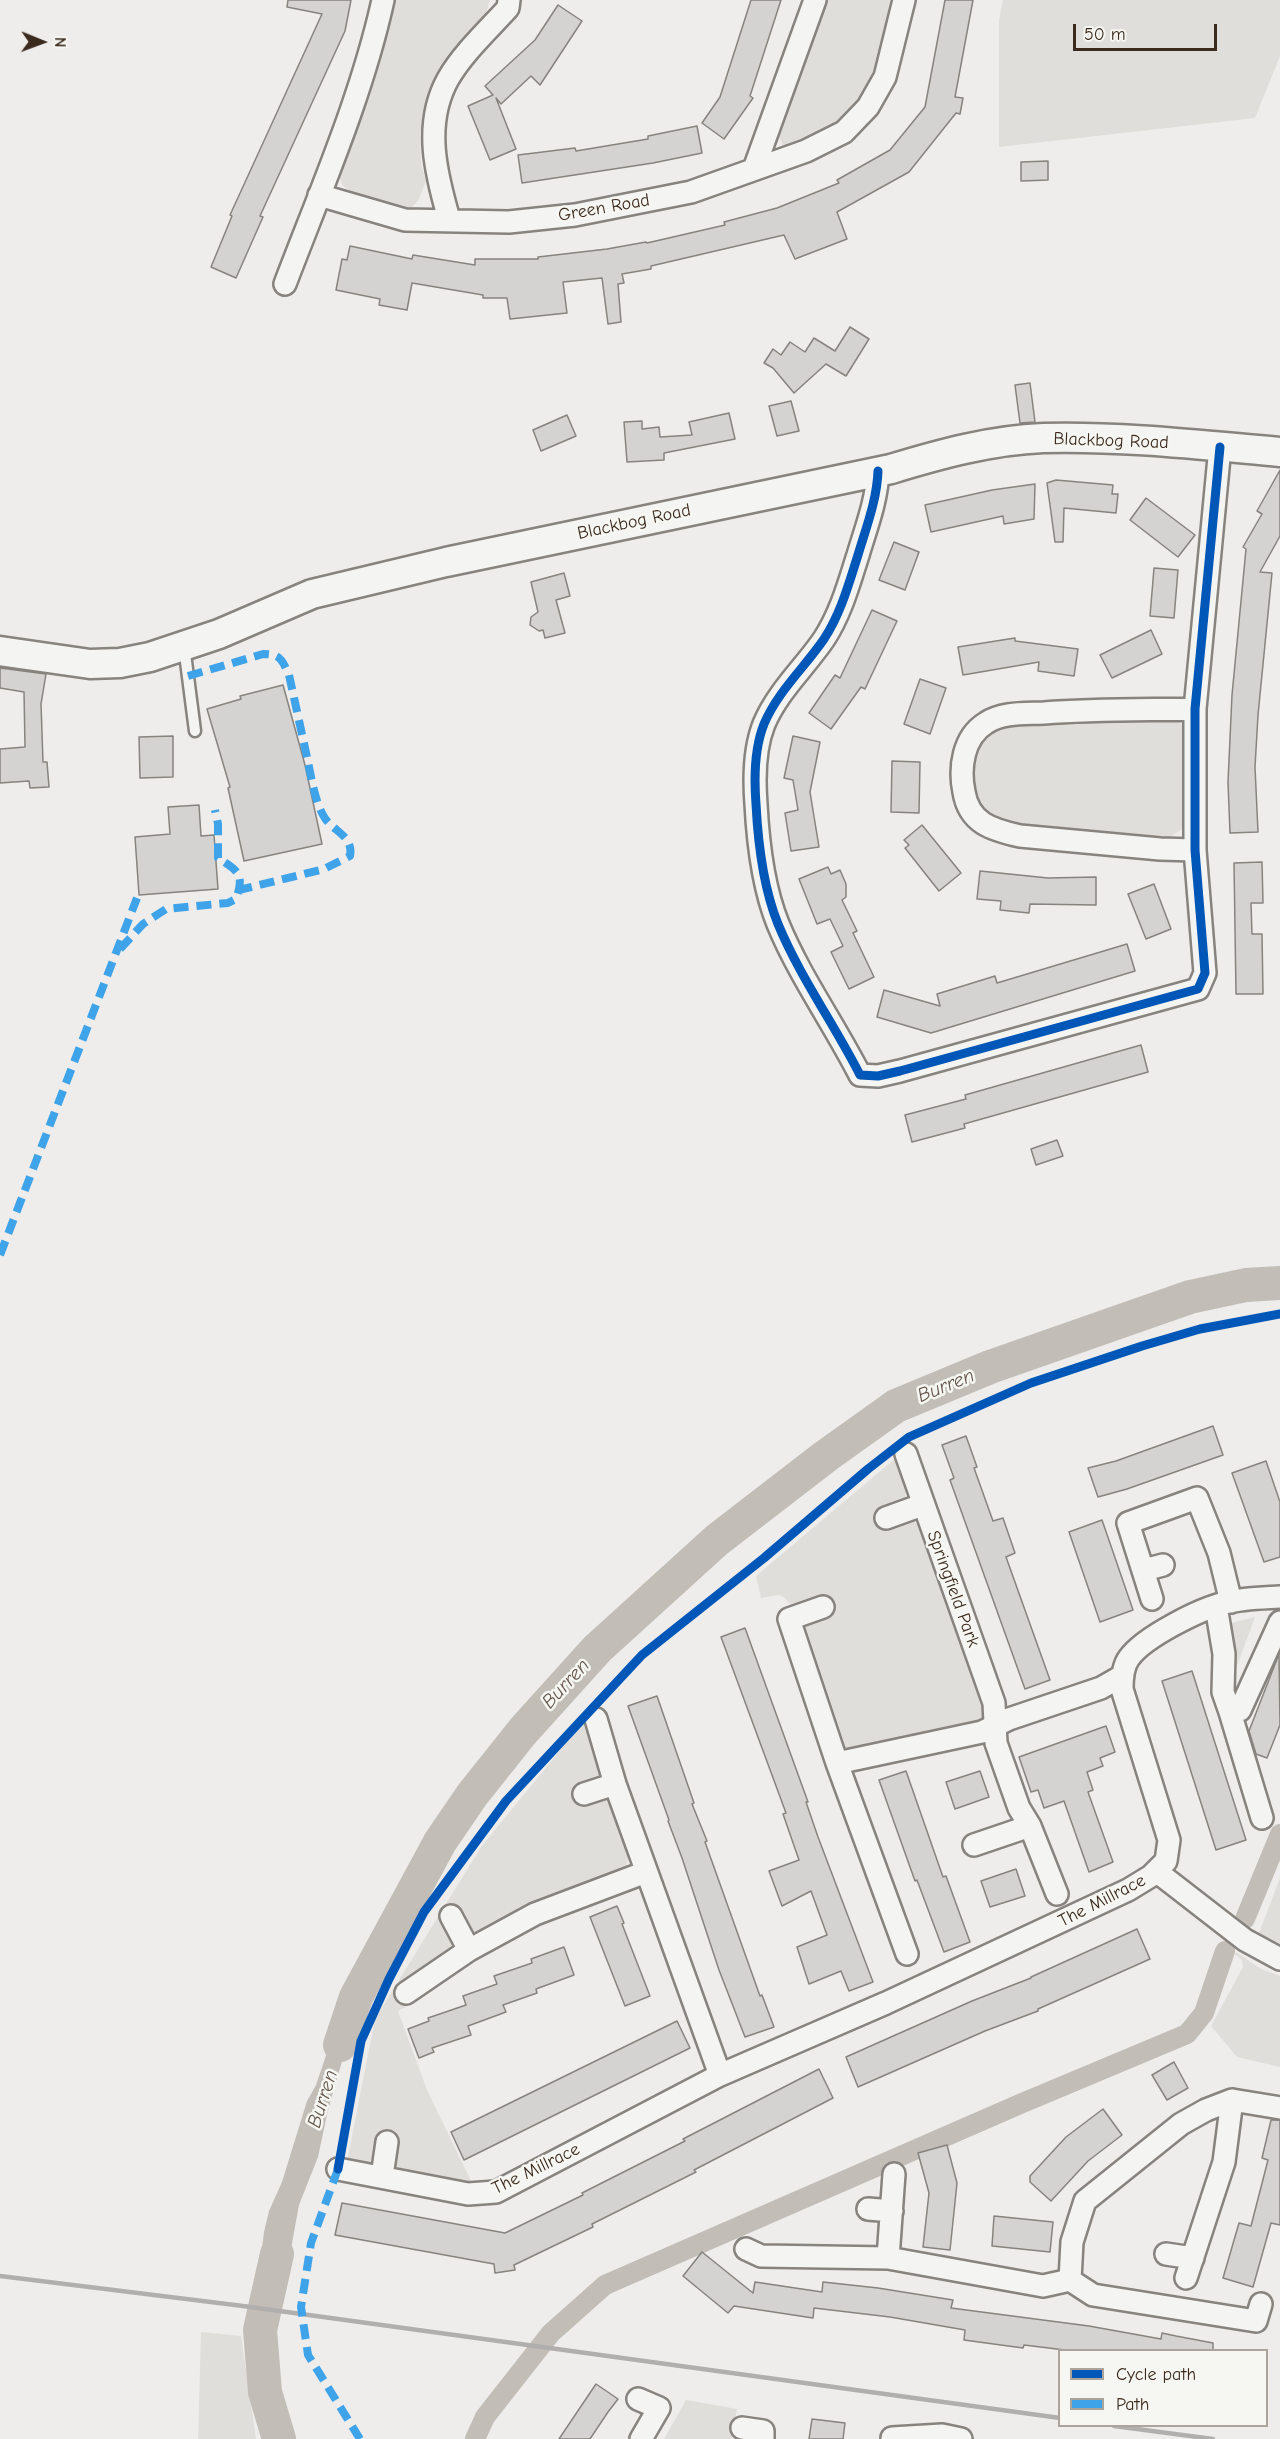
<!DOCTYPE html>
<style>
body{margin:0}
#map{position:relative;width:1280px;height:2439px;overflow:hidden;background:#eeedeb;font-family:"Comic Neue",sans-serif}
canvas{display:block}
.legend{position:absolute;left:1058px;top:2349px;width:210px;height:78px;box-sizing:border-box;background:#f6f6f2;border:2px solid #aba49d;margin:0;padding:8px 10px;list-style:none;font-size:18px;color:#3b2a1e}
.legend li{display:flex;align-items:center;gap:12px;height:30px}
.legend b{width:30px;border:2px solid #aba49d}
.north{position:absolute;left:12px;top:12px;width:60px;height:60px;-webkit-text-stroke:4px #f6f6f2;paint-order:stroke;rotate:91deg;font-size:16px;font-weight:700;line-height:24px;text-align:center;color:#3b2a1e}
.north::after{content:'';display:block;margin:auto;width:21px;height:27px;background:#3b2a1e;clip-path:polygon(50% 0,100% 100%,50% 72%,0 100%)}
.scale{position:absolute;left:1073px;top:24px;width:144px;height:27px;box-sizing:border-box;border:3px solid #3b2a1e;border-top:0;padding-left:8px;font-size:18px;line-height:21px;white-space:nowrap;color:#3b2a1e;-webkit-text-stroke:4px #f6f6f2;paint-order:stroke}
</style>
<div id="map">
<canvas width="1280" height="2439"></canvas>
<ul class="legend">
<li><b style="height:8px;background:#0057b8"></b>Cycle path</li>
<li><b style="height:8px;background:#3fa3ea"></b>Path</li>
</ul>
<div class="north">N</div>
<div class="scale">50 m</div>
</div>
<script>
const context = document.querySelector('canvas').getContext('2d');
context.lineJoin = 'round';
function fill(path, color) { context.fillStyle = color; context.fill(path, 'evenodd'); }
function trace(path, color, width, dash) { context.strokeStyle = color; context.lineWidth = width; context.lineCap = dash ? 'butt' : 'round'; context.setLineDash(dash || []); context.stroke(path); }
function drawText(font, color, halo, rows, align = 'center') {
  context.font = font + ' "Comic Neue",sans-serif'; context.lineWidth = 5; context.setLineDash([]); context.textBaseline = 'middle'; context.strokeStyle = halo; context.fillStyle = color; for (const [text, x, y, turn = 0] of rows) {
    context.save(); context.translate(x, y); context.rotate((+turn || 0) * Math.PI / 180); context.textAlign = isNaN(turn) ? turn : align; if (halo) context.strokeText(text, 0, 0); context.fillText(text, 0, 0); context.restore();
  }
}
fill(new Path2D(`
 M395 0H490L485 16 433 85 425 107 420 135 421 164 426 181 418 201 409 210 353 193 342 185 339 172 385 41Z
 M822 0H890L876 71 866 89 849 111 832 125 802 141 783 146 777 132 806 56Z
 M1003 0H1280V56L1255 118 999 147V20Z
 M1166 715 1183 725 1188 734 1189 824 1166 840 1005 827 984 814 973 795 972 767 981 742 990 729 1001 724Z
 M897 1457 907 1489 905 1499 897 1504 904 1521H913L921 1526 986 1708 983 1719 972 1725 850 1751 841 1745 803 1629 810 1622 823 1597 793 1608 784 1597 778 1595 761 1598 756 1576Z
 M1255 1617 1233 1677 1228 1624Z
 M585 1720 630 1855 625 1868 507 1917 402 1985 409 2005 398 2011 427 2090 473 2185 347 2162 375 2019 481 1847Z
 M1280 1878V1946H1273L1259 1933Z
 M1236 1952 1261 1969 1280 1976V2067L1237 2057 1211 2026 1243 1967 1242 1960 1235 1954Z
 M201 2332 241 2336 256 2439H198Z
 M686 2400 737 2409 732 2439H664Z`), '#e0deda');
fill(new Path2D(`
 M349 1998 363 2003 345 2051 328 2110 318 2157 299 2205 281 2303 256 2299 264 2232 269 2211 282 2182 307 2101 316 2085 341 2011Z
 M256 2317 275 2320 274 2362 276 2375 293 2439H269C259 2399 247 2358 256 2317Z`), '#c2bdb7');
trace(new Path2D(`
 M1245 1919 1280 1834
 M475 2439 485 2417 551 2333 605 2285 1020 2104 1187 2034 1204 2013 1225 1951`), '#c2bdb7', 20);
trace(new Path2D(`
 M340 2045 356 1997 440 1842 472 1795 523 1731 597 1649 717 1540 826 1456 896 1406 990 1367 1190 1297 1246 1285 1280 1283
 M277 2254 260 2330 265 2392 279 2439`), '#c2bdb7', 34);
const building = new Path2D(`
 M288 0H351L345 31 260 216 263 217 236 278 211 267 232 216 230 215 322 14 287 7Z
 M751 0H781L750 96 753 98 724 139 702 123 720 97Z
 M945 0H973L955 97 963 98 960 114 956 113 909 172 837 212 847 239 795 259 784 235 651 266V269L622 274 624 283 618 284 621 322 608 324 602 278 563 282 567 313 510 319 507 298H483V295L412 283 407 310 379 305 380 299 336 290 342 259 347 260 350 246 412 259 413 255 475 265V259H538V257L607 249 646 242 647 243 725 225 724 222 777 208 839 183 837 180 890 150 925 107Z
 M558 5 582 21 540 85 531 76 501 104 496 98 516 149 490 160 468 106 493 95 485 86 535 40Z
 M697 126 702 153 653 163 522 183 518 155 575 148 576 151 648 139V136Z
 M1048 161V180L1021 181V162Z
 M850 327 869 339 846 376 826 364 794 393 773 368 764 363 773 349 781 355 790 342 805 352 814 338 835 351Z
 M1030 383 1035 422 1020 423 1015 385Z
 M791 401 799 431 777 436 769 406Z
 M729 413 735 439 664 453V460L627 462 624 422 642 421V429L659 427 660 437 692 435 689 422Z
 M567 415 576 436 541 451 533 430Z
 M1280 470V536L1260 572 1272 573 1258 715 1255 767 1258 832 1230 833 1228 782 1232 695 1246 549 1243 547 1262 514 1257 511Z
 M1056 480 1113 485 1112 494H1118L1116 513 1064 508 1063 542H1055L1047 483Z
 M1035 484 1034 519 1004 524 1003 516 931 532 925 505 992 490Z
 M1146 498 1195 535 1178 557 1130 520Z
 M894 542 919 552 905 590 879 580Z
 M1154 568 1178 570 1174 618 1150 616Z
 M564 573 570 596 556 600 565 633 545 638 543 630 539 631 530 625 531 617 538 612 531 582Z
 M872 610 897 621 865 689 861 687 831 729 809 713 835 675 840 678Z
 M1151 630 1162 654 1112 678 1100 655Z
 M1015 638V641L1078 649 1074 676 1038 671 1039 662 963 675 958 647Z
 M0 668 46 674 41 704 43 762H47L49 787 30 788 29 781 0 783V749L25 747 24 692 0 688Z
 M920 679 946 688 930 734 904 724Z
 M283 685 305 765 322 844 244 861 228 788 230 787 207 709 241 699 240 696Z
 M173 736V777L140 778 139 737Z
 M793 736 820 742 810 792 819 847 791 851 785 813 798 810 793 780 784 778Z
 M892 761 920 762 919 813 891 812Z
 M199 805 201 836 214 835 218 889 139 895 135 837 170 834 168 807Z
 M922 825 961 873 939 891 905 848 909 845 904 840Z
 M1262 862 1263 903H1251L1252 934H1262L1263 994H1236L1234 863Z
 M828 867 831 874 840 870 846 884V897L842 900 857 931 853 933 874 977 849 989 831 952 843 946 830 919 817 924 799 879Z
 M980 871 1048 878 1096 877V905L1030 904 1029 913 1000 910 1001 901 977 899Z
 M1154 884 1171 929 1146 939 1128 894Z
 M1127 944 1135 971 931 1033 877 1017 884 990 940 1006 937 994 995 976 997 983Z
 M1141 1045 1148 1072 964 1124 965 1128 912 1142 905 1115 966 1099 965 1095Z
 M1057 1140 1063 1156 1036 1165 1031 1149Z
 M1213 1426 1223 1455 1127 1489 1098 1497 1088 1468 1116 1461Z
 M966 1436 977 1467 974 1468 993 1521 1003 1518 1015 1553 1006 1557 1050 1680 1025 1689 950 1480 954 1478 942 1445Z
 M1266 1461 1280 1502V1557L1264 1562 1232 1473Z
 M1102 1520 1133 1610 1100 1622 1069 1532Z
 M745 1628 808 1802H806L818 1837 873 1982 849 1991 841 1971 809 1984 797 1947 827 1935 811 1891 782 1906 769 1871 799 1860 783 1814 786 1813 721 1637Z
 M1279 1654 1280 1725 1267 1758 1256 1754 1249 1731Z
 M1192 1671 1246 1840 1216 1850 1162 1681Z
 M657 1696 694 1803 692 1804 707 1841 705 1842 760 1996 762 1995 774 2027 745 2037 719 1970 682 1858 668 1821 669 1820 628 1706Z
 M1106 1726 1115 1752 1100 1758 1103 1766 1087 1772 1093 1790 1088 1792 1113 1862 1089 1872 1064 1801 1044 1808 1038 1790 1031 1792 1019 1757Z
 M906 1771 936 1857 943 1877 946 1876 970 1942 944 1952 917 1880 915 1881 879 1780Z
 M980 1771 989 1797 955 1809 946 1782Z
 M1016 1869 1025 1896 990 1907 981 1881Z
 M617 1906 624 1923 622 1924 650 1996 625 2006 590 1917Z
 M1137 1929 1150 1959 1038 2009V2011L985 2031 858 2087 846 2057 972 2001 1031 1978V1977Z
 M564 1947 574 1975 536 1989 537 1993 503 2005 506 2012 468 2026 471 2035 432 2048 434 2052 419 2058 408 2029 429 2021 428 2018 466 2005 463 1996 497 1984 494 1976 532 1963 531 1959Z
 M677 2021 690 2048 464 2160 451 2132Z
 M1174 2062 1188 2088 1167 2100 1152 2075Z
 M819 2069 833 2098 694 2170 696 2172 592 2224 593 2227 514 2265 515 2270 495 2273 494 2264 335 2235 342 2203 505 2233 583 2195 582 2193 685 2141 683 2139Z
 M1103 2109 1122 2135 1088 2161 1051 2201 1030 2182V2176L1066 2137Z
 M1271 2120H1280V2225L1271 2223 1253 2287 1223 2278 1239 2223 1251 2226 1268 2160 1262 2158Z
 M947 2145 957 2183 950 2250 923 2247 929 2193 918 2153Z
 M994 2216 1053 2222 1050 2252 992 2246Z
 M702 2252 753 2293 755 2282 822 2292 823 2282 878 2288 953 2300 951 2308 1089 2326 1161 2339 1162 2333 1176 2336 1213 2343V2350H1065L1024 2345 1023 2348 964 2340 965 2330 890 2317 814 2308 813 2318 734 2306 728 2313 683 2276Z
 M596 2384 618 2399 608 2412 590 2439H559Z
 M812 2419 845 2423 843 2439H809Z`);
fill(building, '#d4d3d1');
trace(building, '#87837f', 1.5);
const lane = new Path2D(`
 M184 646 195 731`);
const street = new Path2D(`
 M754 169 815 0
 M319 195 405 220 509 222 575 215 691 192 806 151 844 132 868 107 885 77 904 0
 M449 219C436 174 423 124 448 79 463 53 488 30 508 8L509 0
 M285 284C320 192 362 96 383 0
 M878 471C877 500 866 528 858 555 849 583 841 613 824 639 805 667 778 691 764 724 754 749 754 778 756 804 758 843 763 887 778 924 800 977 834 1024 860 1075L878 1076 900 1071 1198 989 1205 973 1195 850V709L1220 447
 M1195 709C1144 710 1094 709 1044 713 1025 714 1003 712 986 723 963 737 959 768 964 792 969 823 992 830 1020 836L1160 849 1195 850
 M906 1454 994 1703 996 1743 1019 1808 1030 1826 1057 1894
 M886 1518 922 1505
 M1144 1570 1163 1565
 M1152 1599 1128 1523 1197 1498 1219 1553 1231 1602
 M1216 1606 1224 1654 1223 1692 1230 1712 1240 1710 1280 1622
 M823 1607 789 1619 837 1763 907 1954
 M1230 1712 1262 1818
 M596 1719 615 1784 720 2075
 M837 1763 982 1732 1009 1719 1101 1688 1122 1676
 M584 1794 615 1784
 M974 1845 1030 1826
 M1156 1871 1245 1940 1280 1959
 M451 1916 469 1950
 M406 1993 469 1950 535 1914 646 1872
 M338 2169 468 2194 496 2192 720 2075 886 2003 1128 1890 1151 1876 1166 1861 1169 1840 1122 1689C1122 1678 1123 1666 1129 1658 1144 1637 1200 1609 1225 1603 1242 1598 1262 1598 1280 1597
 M382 2176 387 2142
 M868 2209 892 2211
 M746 2249 761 2256 888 2258 894 2174
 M1166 2254 1193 2258
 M888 2258 1043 2286 1070 2280 1093 2295 1256 2321 1261 2304
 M1186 2278 1224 2162 1232 2100
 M1070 2280 1072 2242 1085 2201 1181 2124 1206 2110 1232 2100 1280 2108
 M638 2399 659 2408 641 2439
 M742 2428 763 2431V2439
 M892 2438 942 2435 961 2439`);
const secondary = new Path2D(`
 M0 651 90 664 120 663 150 657 219 634 312 594 446 562 891 469C940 454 992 440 1043 438 1122 436 1201 445 1280 452`);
trace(lane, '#87837f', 15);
trace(street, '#87837f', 26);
trace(secondary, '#87837f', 33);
trace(lane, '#f4f4f2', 10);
trace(street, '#f4f4f2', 21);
trace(secondary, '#f4f4f2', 28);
trace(new Path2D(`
 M0 2276 243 2306 1060 2418
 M1114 2426 1213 2439`), '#b1afad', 4.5);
trace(new Path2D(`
 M188 676 263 654C281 654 282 660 289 675 295 702 301 730 307 757 311 776 314 798 323 815 331 831 354 835 350 856L324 869 239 890
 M120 949 143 924 166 909 228 903 236 899C245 874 238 871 218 858V824L215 810
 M0 1255 137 898
 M338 2169 311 2243 301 2307 308 2355 360 2439`), '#3fa3ea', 8, [15, 8]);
trace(new Path2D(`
 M878 471C877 500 866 528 858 555 849 583 841 613 824 639 805 667 778 691 764 724 754 749 754 778 756 804 758 843 763 887 778 924 800 977 834 1024 860 1075L878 1076 900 1071 1198 989 1205 973 1195 850V709L1220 447
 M338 2169 361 2041 389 1979 424 1912 506 1801 642 1655 764 1558 868 1469 909 1437 1031 1383 1142 1346 1200 1329 1280 1314`), '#0057b8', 9);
drawText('18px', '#3b2a1e', '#f6f6f2', [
 ["Green Road",604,208,-10],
 ["Blackbog Road",1111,441,2],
 ["Blackbog Road",634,522,-12],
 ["Springfield Park",953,1589,70],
 ["The Millrace",1102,1901,-27],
 ["The Millrace",536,2169,-26]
]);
drawText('italic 20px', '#64564c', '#f6f6f2', [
 ["Burren",946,1386,-22],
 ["Burren",566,1684,-47],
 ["Burren",323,2099,-72]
]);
</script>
